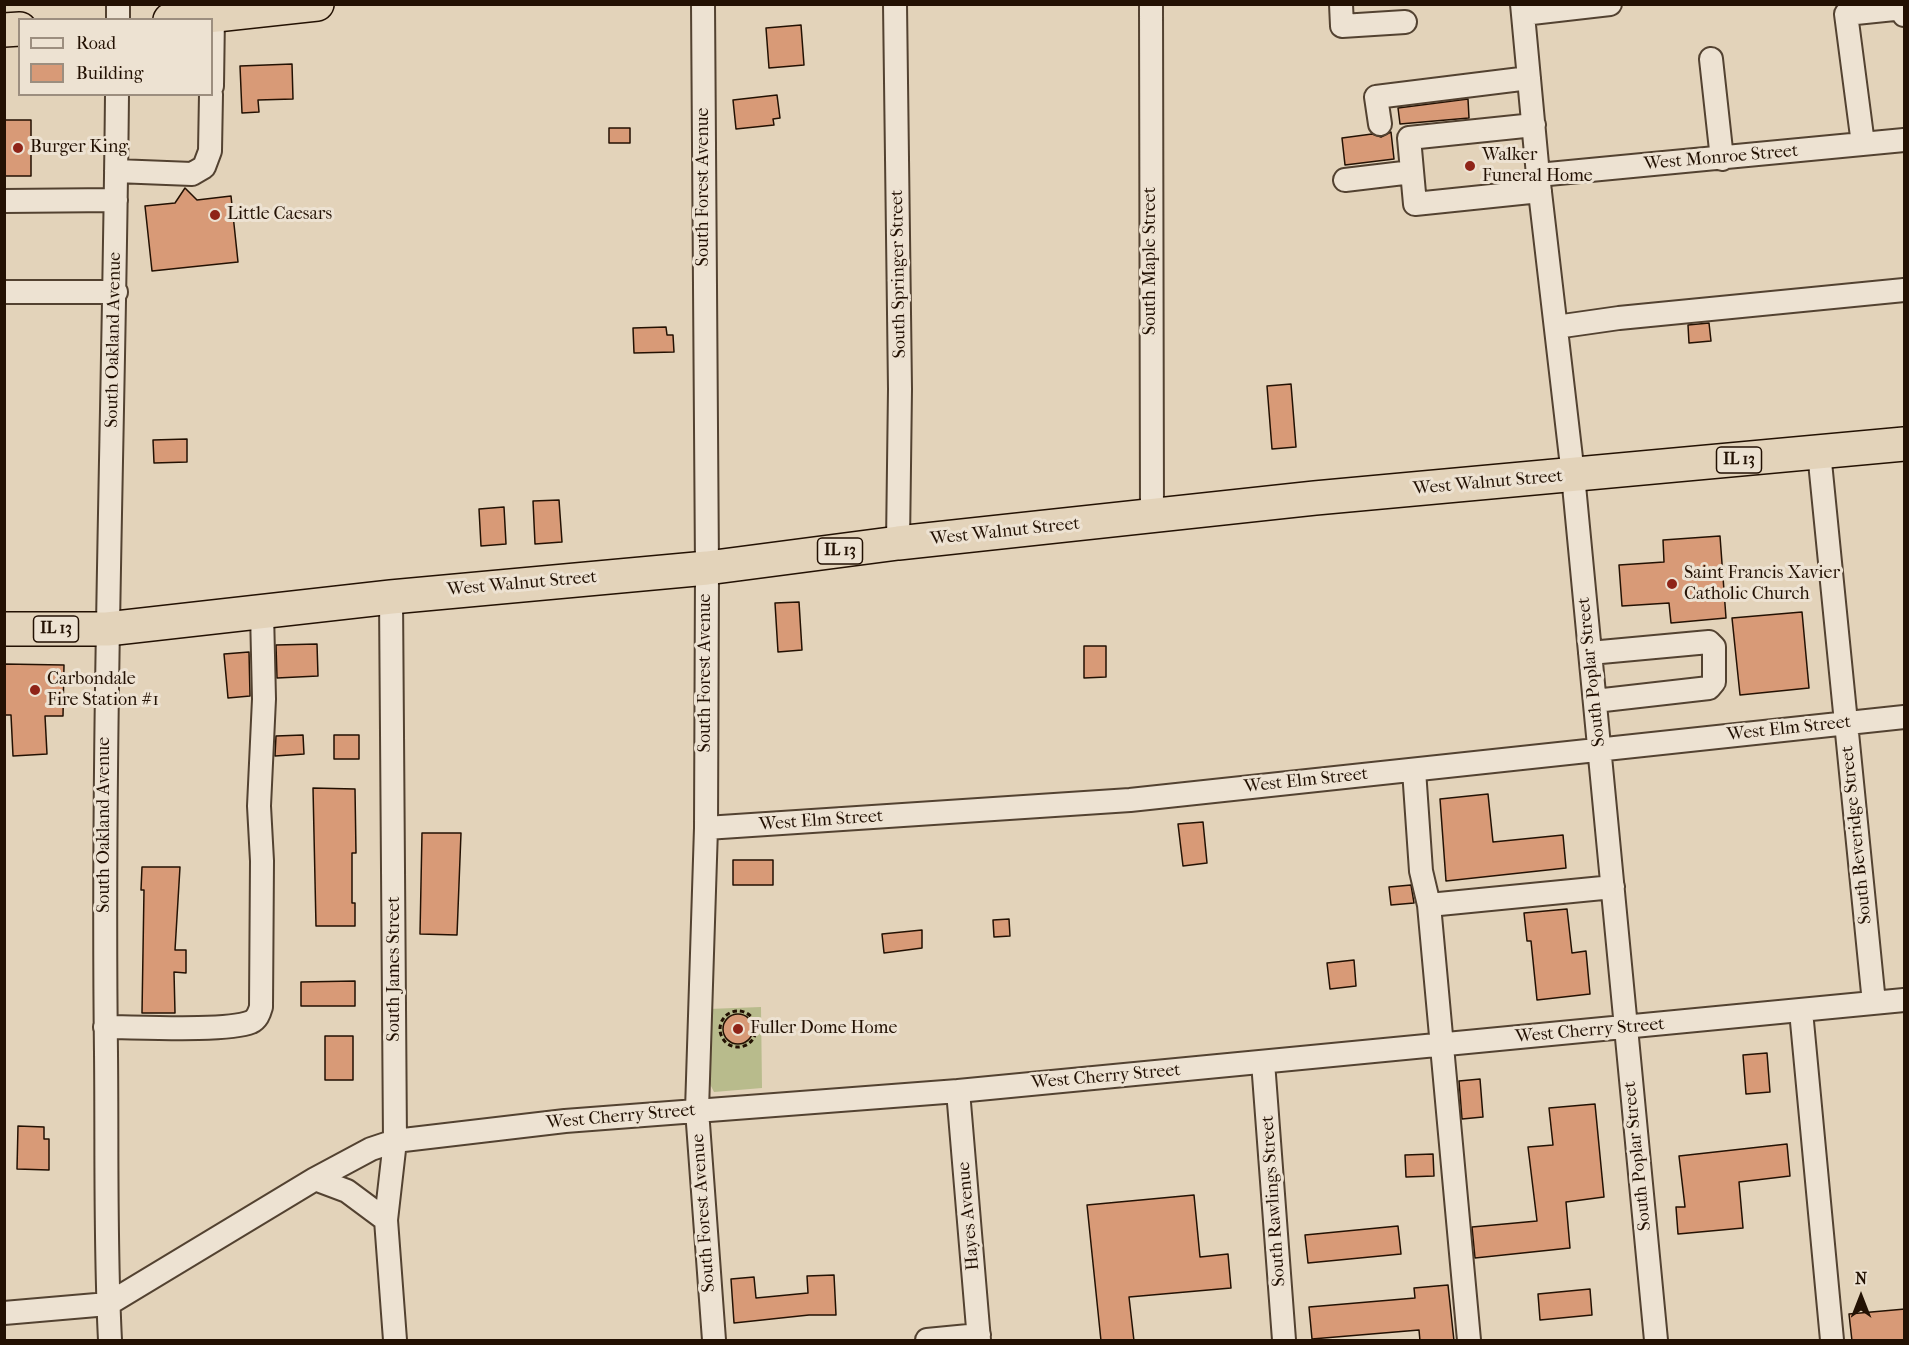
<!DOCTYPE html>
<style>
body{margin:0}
#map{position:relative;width:1909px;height:1345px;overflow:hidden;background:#e3d3ba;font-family:"IM FELL French Canon",serif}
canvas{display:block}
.frame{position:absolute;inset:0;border:6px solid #231103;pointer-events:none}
.legend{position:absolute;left:18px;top:18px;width:195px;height:78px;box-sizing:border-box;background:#ede2d2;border:2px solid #9c8e7f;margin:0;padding:8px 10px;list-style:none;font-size:18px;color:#231103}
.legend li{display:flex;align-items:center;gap:12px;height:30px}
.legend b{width:30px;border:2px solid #9c8e7f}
.north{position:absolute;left:1831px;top:1267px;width:60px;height:60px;-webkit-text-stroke:4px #ede2d2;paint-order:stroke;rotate:0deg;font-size:16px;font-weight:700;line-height:24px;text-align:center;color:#231103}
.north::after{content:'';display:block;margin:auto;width:21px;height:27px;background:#231103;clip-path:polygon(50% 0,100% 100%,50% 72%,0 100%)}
</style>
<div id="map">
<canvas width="1909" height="1345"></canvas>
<div class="frame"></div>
<ul class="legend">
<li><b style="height:8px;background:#ede2d2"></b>Road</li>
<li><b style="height:16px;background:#d89a77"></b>Building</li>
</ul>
<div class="north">N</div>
</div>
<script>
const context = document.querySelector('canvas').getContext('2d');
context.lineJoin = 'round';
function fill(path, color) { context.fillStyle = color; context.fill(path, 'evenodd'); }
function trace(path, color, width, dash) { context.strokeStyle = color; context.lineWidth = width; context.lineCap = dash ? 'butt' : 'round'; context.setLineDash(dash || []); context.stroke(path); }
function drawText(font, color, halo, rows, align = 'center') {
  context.font = font + ' "IM FELL French Canon",serif'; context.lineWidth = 6; context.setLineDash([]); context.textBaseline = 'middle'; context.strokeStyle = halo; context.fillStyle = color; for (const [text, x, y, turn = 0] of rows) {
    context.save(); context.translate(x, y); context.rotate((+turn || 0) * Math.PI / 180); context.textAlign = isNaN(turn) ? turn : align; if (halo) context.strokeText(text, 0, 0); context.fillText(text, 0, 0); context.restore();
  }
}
fill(new Path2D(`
 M761 1007 762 1088 714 1092 709 1082 708 1009ZM737 1014 745 1015 753 1025 752 1036 741 1044 727 1040 723 1032 725 1021Z`), '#b8bb8c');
const building = new Path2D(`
 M801 25 804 65 769 68 766 28Z
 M292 64 293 99 258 100 259 112 242 113 240 66Z
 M777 95 780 118 773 119 774 125 736 129 733 100Z
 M1468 99 1469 118 1400 124 1398 108Z
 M4 120H31V176H4Z
 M609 128H630V143H609Z
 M1391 132 1394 159 1345 165 1342 138 1372 134 1381 137Z
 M185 188 197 200 231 196 238 262 152 271 145 206 175 203Z
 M1709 323 1711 341 1689 343 1688 325Z
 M666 327 667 335H673L674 352 634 353 633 328Z
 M1291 384 1296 447 1272 449 1267 386Z
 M187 439V462L154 463 153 440Z
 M559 500 562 542 535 544 533 501Z
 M504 507 506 544 481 546 479 509Z
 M1720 536 1726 618 1671 623 1669 603 1622 606 1619 565 1664 562 1663 540Z
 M799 602 802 650 778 652 775 603Z
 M1802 612 1809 688 1740 695 1732 618Z
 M317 644 318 676 277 678 276 645Z
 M1084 646H1106V677L1084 678Z
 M249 652 250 696 228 698 224 654Z
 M4 664 64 665 63 716H45L47 754 13 756 11 715H4Z
 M303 735 304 754 275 756 276 736Z
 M334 735H359V759H334Z
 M313 788 355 789 356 853H352V903H355V926H316Z
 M1488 794 1493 842 1563 835 1566 868 1446 881 1440 799Z
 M1203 822 1207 863 1183 866 1178 824Z
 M422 833H461L457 935 420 934Z
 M733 860H773V885H733Z
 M142 867H180L175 950H186V973L174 972 175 1013H142L144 890H141Z
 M1411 885 1414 903 1391 905 1389 887Z
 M1567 909 1572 953 1586 951 1590 994 1537 1000 1531 941H1527L1524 913Z
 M1009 919 1010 936 994 937 993 920Z
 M922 930V948L884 953 882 934Z
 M1354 960 1356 986 1330 989 1327 963Z
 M355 981V1006H301V982Z
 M723 1029a15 15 0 1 1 30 0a15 15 0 1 1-30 0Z
 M325 1036H353V1080H325Z
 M1767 1053 1770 1092 1746 1094 1743 1055Z
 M1480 1079 1483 1117 1462 1119 1459 1081Z
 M1595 1104 1604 1197 1566 1202 1570 1248 1475 1258 1472 1227 1537 1221 1528 1147 1553 1145 1549 1108Z
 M18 1126 44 1127V1139H49V1170L17 1169Z
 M1787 1144 1790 1176 1739 1182 1743 1228 1678 1234 1676 1207H1685L1679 1156Z
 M1433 1154 1434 1176 1406 1177 1405 1155Z
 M1194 1195 1200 1257 1228 1254 1231 1288 1129 1297 1134 1341H1101L1087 1205Z
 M1398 1226 1401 1254 1308 1263 1305 1235Z
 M834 1275 836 1315H809L734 1323 731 1279 754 1277 756 1298 808 1293 807 1276Z
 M1448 1285 1454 1341H1420L1419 1330 1312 1339 1309 1307 1415 1298 1414 1288Z
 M1590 1289 1592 1315 1540 1320 1538 1294Z
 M1905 1309V1341H1852L1849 1314Z`);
fill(building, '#d89a77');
trace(building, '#231103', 1.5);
const minor = new Path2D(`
 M703 4 707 568 706 828 697 1110 714 1340
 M895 4 900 389 898 543
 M1151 4 1152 517
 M1341 4 1342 26 1405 22
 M1522 4 1538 175 1573 475 1656 1340
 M1523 14 1610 4
 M118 20V4
 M1711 59 1722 159
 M212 86 213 15
 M1380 124 1376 97 1529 78
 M1534 125 1409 138 1415 204 1540 191
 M1863 144 1846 14 1904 8V15
 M116 171 192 174 204 167 210 151 211 94
 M1538 175 1904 140
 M1345 180 1412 172
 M4 201 116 200
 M4 292H116
 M1556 327 1619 318 1904 290
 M1819 452 1874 1003
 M391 597 395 1141 386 1220 395 1340
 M1590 653 1709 642 1714 647V682L1709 688 1595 701
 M1414 770 1421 871 1429 905 1469 1340
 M706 828 1130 800 1904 717
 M1429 905 1613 887
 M1801 1011 1832 1340
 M105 1027C136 1027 226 1032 251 1022 257 1019 259 1014 261 1007L262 861 259 806 264 699 262 612
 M1263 1062 1284 1340
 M958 1091 979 1340
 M315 1179 347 1191 386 1220
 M4 1313 108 1304 315 1179 371 1149 395 1141 565 1121 958 1091 1904 1000
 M110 1340C105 1245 107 1148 106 1053 102 733 114 414 117 94
 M927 1340 979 1335`);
const highway = new Path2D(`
 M170 20 317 4
 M4 30 20 29
 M4 629H107L391 597 707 568 898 543 1315 498 1904 444`);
trace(minor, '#534231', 26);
trace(highway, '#231103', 36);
trace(new Path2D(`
 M720 1029a18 18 0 1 1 36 0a18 18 0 1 1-36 0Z`), '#231103', 3, [4.5, 3]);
trace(minor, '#ede2d2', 22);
trace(highway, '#e3d3ba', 33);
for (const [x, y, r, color] of [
 [18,148,6,"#8f2418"],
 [1470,166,6,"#8f2418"],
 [215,215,6,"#8f2418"],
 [1672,584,6,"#8f2418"],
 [35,690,6,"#8f2418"],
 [738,1029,6,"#8f2418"]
]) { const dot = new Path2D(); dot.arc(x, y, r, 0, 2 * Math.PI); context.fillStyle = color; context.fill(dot); trace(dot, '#ede2d2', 2); }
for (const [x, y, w] of [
 [1739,460,45],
 [840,551,45],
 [56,629,45]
]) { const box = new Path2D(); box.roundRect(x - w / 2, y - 13, w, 26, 4.5); context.fillStyle = '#ede2d2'; context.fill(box); trace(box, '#231103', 1.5); }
drawText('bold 16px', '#231103', null, [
 ["IL 13",1739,460],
 ["IL 13",840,551],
 ["IL 13",56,629]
]);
drawText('18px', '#231103', '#ede2d2', [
 ["Burger King",30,148],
 ["Walker",1482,156],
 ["Funeral Home",1482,177],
 ["Little Caesars",227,215],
 ["Saint Francis Xavier",1684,574],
 ["Catholic Church",1684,595],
 ["Carbondale",47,680],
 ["Fire Station #1",47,701],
 ["Fuller Dome Home",750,1029]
], 'left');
drawText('18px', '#231103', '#ede2d2', [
 ["West Monroe Street",1721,158,-5],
 ["South Forest Avenue",704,187,-90],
 ["South Maple Street",1151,261,-90],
 ["South Springer Street",899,274,-91],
 ["South Oakland Avenue",114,340,-89],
 ["West Walnut Street",1488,483,-5],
 ["West Walnut Street",1005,532,-6],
 ["West Walnut Street",522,584,-5],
 ["South Poplar Street",1592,672,-96],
 ["South Forest Avenue",706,673,-90],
 ["West Elm Street",1789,729,-6],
 ["West Elm Street",1306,781,-6],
 ["West Elm Street",821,821,-4],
 ["South Oakland Avenue",105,825,-90],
 ["South Beveridge Street",1857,835,-96],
 ["South James Street",395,969,-90],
 ["West Cherry Street",1590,1031,-5],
 ["West Cherry Street",1106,1077,-5],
 ["West Cherry Street",621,1117,-5],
 ["South Poplar Street",1638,1156,-96],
 ["South Rawlings Street",1274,1201,-94],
 ["South Forest Avenue",704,1213,-94],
 ["Hayes Avenue",969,1216,-95]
]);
</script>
